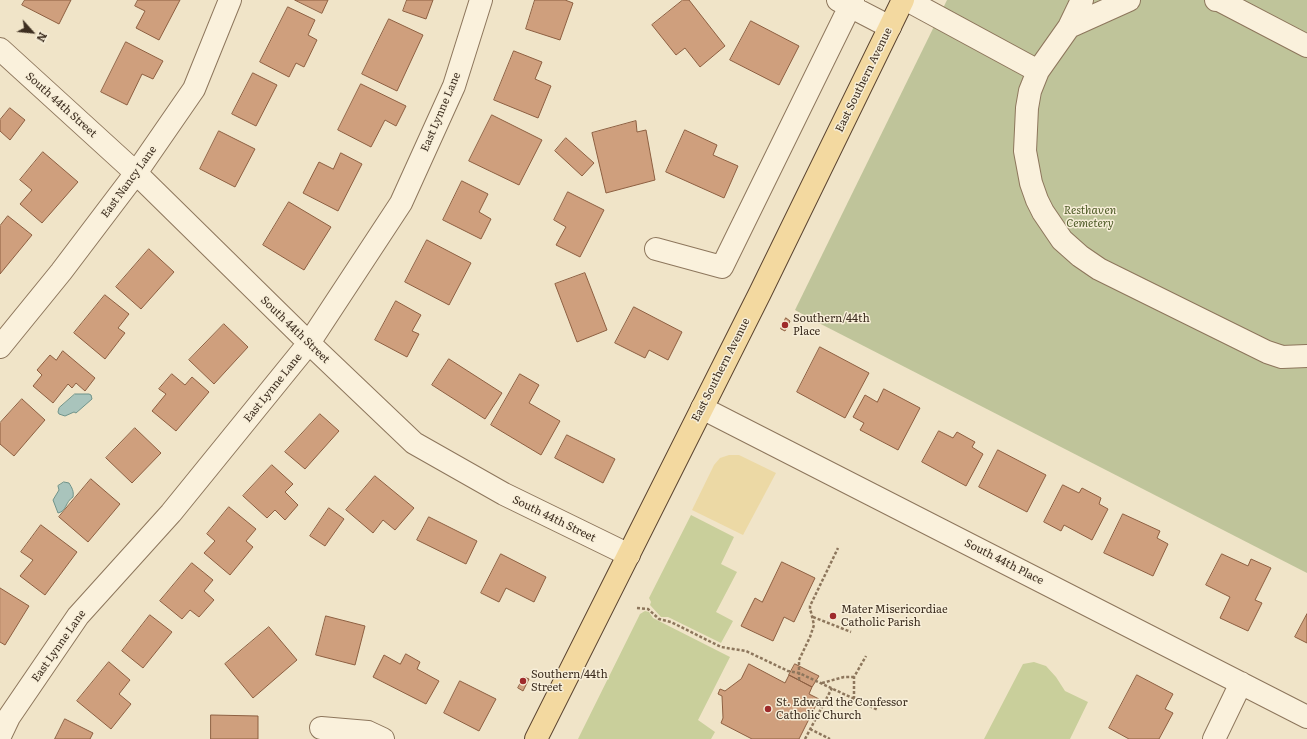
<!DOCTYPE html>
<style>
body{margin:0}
#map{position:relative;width:1307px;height:739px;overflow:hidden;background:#f0e4c8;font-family:Literata,serif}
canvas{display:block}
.north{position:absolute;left:12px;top:12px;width:40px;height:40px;-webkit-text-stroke:3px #f7eed8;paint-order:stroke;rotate:117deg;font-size:11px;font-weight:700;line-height:16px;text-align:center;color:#3d2e20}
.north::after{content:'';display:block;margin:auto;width:14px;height:18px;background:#3d2e20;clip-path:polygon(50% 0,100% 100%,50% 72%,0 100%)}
</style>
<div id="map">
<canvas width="1307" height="739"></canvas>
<div class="north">N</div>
</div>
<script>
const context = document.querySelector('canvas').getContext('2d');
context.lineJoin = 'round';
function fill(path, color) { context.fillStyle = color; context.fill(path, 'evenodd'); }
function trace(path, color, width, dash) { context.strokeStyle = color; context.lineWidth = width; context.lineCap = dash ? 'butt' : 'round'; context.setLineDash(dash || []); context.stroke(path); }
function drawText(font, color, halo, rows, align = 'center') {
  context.font = font + ' Literata,serif'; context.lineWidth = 3; context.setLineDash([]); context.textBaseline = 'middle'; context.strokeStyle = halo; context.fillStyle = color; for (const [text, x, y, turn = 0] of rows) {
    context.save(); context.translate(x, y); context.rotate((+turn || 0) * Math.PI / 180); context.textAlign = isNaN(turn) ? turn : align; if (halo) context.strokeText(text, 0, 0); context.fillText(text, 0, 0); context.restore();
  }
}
fill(new Path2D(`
 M691 515 734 537 721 564 737 572 716 612 733 621 721 643 668 617H661L650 605 651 602 649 598Z
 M645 611 649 612 653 618 730 657 698 720 715 732 711 739H578L640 614Z
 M1034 662 1046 666 1056 677 1065 691 1088 702 1070 739H984L1023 664Z`), '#c9cf9b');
fill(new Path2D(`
 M729 455H739L776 473 743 535 692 510 714 465 720 458Z`), '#ecd9a5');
fill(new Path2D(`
 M947 0H1307V573L813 320 795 310Z`), '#bfc49a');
const water = new Path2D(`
 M75 394H89L91 395 92 399 76 413 74 412 65 416 59 414 58 412 59 408Z
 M64 482 69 483C72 488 74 491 73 497 65 502 67 511 58 513L53 500 59 490 58 486Z`);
fill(water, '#a9c4bc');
trace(water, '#6f938a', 1);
const building = new Path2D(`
 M25 0H71L59 24 22 5Z
 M138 0H180L159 40 136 28 145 11 135 6Z
 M295 0H328L322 13Z
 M407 0H433L426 19 403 11Z
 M535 0H565L573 3 560 40 526 29Z
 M683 0H689L725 46 700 67 685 48 676 55 652 25Z
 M288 7 315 20 308 35 317 40 304 67 296 63 289 77 260 62Z
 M389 19 423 35 397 91 362 74Z
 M751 21 799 46 779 85 730 60Z
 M126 42 163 61 153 79 142 74 127 105 101 92Z
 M514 51 542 62 535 79 551 86 538 118 494 100Z
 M253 73 277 85 256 126 232 114Z
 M361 84 406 106 396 126 385 120 371 147 338 130Z
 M10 108 25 120 10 140 0 131V120Z
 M492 115 542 140 519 185 469 161Z
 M636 121 637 132 646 130 655 180 606 193 592 133Z
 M685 130 717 145 713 155 738 166 724 198 666 172Z
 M219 131 255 149 235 187 200 169Z
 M566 138 594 163 582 176 555 151Z
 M43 152 78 182 42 223 20 204 32 190 20 180Z
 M341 153 362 164 338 211 303 193 319 162 333 169Z
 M462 181 488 194 479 212 491 219 481 239 443 220Z
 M568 192 604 210 580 257 556 245 566 227 554 220Z
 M289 202 331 227 304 270 263 245Z
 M8 216 32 235 0 274V226Z
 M427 240 471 263 449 305 405 282Z
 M149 249 174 272 141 309 116 287Z
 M585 273 607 330 577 342 555 284Z
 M105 295 129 314 118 328 125 333 105 359 74 333Z
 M396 301 421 315 412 331 419 334 407 357 375 340Z
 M634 307 682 332 668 360 649 350 645 358 615 343Z
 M786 318 790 321 785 331 781 329Z
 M224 324 248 347 214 384 189 360Z
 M820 347 869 373 845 418 797 392Z
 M63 351 95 378 85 391 76 383 72 388 68 384 53 403 33 386 42 375 37 370 50 355 56 360Z
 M449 359 502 393 485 419 432 385Z
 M172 374 185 385 192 377 209 392 176 431 152 411 166 394 159 389Z
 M520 374 539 385 529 403 560 421 541 455 491 425Z
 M884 389 920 408 898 450 860 430 864 423 853 417 865 395 877 402Z
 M22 399 45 420 14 456 0 444V423Z
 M320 414 339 431 305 469 285 452Z
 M135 428 161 453 132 483 106 458Z
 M939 431 953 438 957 432 975 442 972 447 983 454 966 486 922 462Z
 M567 435 615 459 603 483 555 458Z
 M998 450 1046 475 1027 512 979 487Z
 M272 465 293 484 285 492 298 505 285 520 275 510 267 518 243 496Z
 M375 476 414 508 395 530 383 520 373 533 346 510Z
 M91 479 120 504 88 542 59 517Z
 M1063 485 1079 493 1082 488 1101 498 1099 504 1108 509 1092 540 1064 525 1061 531 1044 522Z
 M229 507 256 529 246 541 253 547 230 575 204 553 215 541 207 534Z
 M329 508 344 519 325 546 310 536Z
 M1123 514 1160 531 1157 538 1168 544 1153 576 1104 553Z
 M429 517 477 541 466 564 417 540Z
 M41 525 77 552 45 595 20 576 33 560 21 552Z
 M501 554 546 577 534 602 506 588 499 602 481 593Z
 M1222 554 1248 566 1251 559 1271 568 1255 600 1262 603 1248 631 1220 618 1230 597 1206 585Z
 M782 562 815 578 794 622 784 617 773 641 741 626 755 598 762 602Z
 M192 563 213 580 204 591 214 600 199 617 190 610 182 619 160 601Z
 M0 588 29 606 5 645 0 642Z
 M1307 614V643L1295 637Z
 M150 615 172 632 143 668 122 651Z
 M326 616 365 626 355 665 316 655Z
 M269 627 297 660 253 698 225 664Z
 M406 654 420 662 417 669 439 681 426 704 373 677 384 655 400 664Z
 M109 662 130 680 119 694 131 704 111 729 77 701Z
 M749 664 785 683 789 675 812 687 809 694 819 699 799 739H752L721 723 723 718 722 696 718 694 720 689 725 691 741 679Z
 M795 664 819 676 812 687 789 675Z
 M1137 675 1173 694 1165 709 1173 713 1159 739H1129L1109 728Z
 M524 677 529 679 523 691 518 688Z
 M460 681 496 699 479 731 444 713Z
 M211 715 258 716V739H211Z
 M65 719 93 733 90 739H55Z`);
fill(building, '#cf9f7d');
trace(building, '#8d5f41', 1);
const minor = new Path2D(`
 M838 0 890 27
 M907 0 1038 71
 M1129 0 1069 27 1038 71 1030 91 1027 108 1025 151 1031 183 1037 200 1043 212 1062 240 1080 256 1099 269 1267 352 1282 357 1307 356
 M1216 0H1219L1307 46
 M1069 27 1082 0
 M0 49 136 173 309 343 414 443 504 494 629 555
 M656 249 722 267 853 0
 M0 347 61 272 136 173 194 89 230 0
 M702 408 1307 717
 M321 728 368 732 383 739
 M0 736 9 717 78 616 171 513 309 343 401 203 454 86 481 0
 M1214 739 1241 683`);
const major = new Path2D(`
 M536 739 760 293 903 0`);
trace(minor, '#8d765c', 24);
trace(major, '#5b4430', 24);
trace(new Path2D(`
 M637 608 648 609 659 619 671 622 721 647 746 651 788 671 799 673 878 710
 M813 617 851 632
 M799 680V660L810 637 814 625 811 612 810 610V606L838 548
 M822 683 844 677H855
 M854 699V677L866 656
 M810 729 830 739
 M805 739 832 688`), '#8d765c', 2.5, [3, 2]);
trace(minor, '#faf1dc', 22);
trace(major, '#f3d9a0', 22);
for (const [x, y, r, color] of [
 [785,325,4,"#9e2a2b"],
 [833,616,4,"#9e2a2b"],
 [523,681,4,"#9e2a2b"],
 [768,709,4,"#9e2a2b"]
]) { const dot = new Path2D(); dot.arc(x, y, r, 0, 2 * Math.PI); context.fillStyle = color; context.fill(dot); trace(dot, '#f7eed8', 1.5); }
drawText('11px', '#3d2e20', '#f7eed8', [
 ["East Southern Avenue",864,80,-64],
 ["South 44th Street",61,105,42],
 ["East Lynne Lane",441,112,-67],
 ["East Nancy Lane",129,182,-54],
 ["South 44th Street",295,330,44],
 ["East Southern Avenue",721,370,-63],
 ["East Lynne Lane",273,388,-51],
 ["South 44th Street",554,519,26],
 ["South 44th Place",1004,562,27],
 ["East Lynne Lane",59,646,-55]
]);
drawText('italic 11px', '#4d5a26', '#f7eed8', [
 ["Resthaven",1090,211],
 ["Cemetery",1090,224]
]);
drawText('11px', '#3d2e20', '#f7eed8', [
 ["Southern/44th",793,319],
 ["Place",793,332],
 ["Mater Misericordiae",841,610],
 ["Catholic Parish",841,623],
 ["Southern/44th",531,675],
 ["Street",531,688],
 ["St. Edward the Confessor",776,703],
 ["Catholic Church",776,716]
], 'left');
</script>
